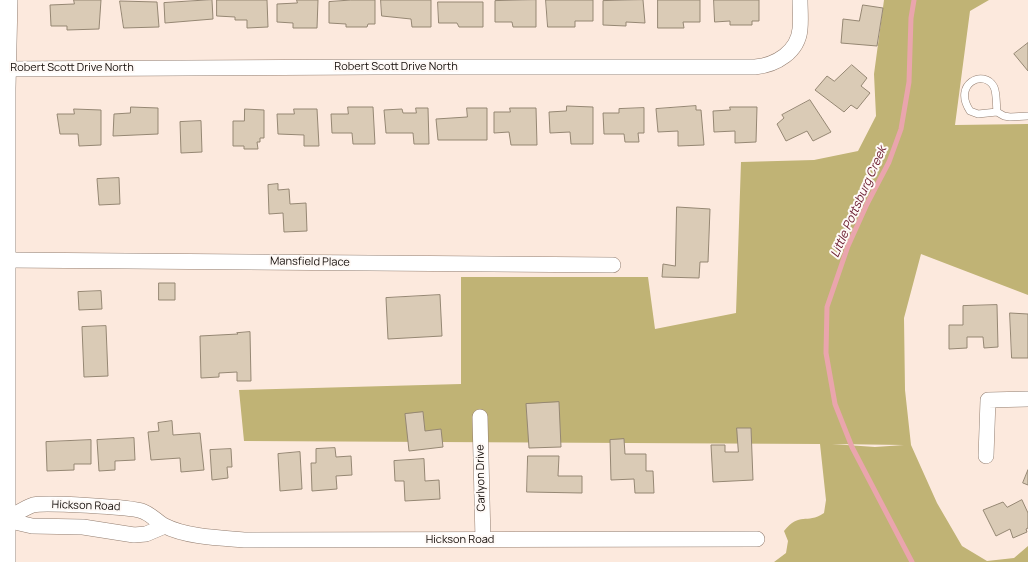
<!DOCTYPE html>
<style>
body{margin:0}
canvas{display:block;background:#fce9dd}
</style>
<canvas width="1028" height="562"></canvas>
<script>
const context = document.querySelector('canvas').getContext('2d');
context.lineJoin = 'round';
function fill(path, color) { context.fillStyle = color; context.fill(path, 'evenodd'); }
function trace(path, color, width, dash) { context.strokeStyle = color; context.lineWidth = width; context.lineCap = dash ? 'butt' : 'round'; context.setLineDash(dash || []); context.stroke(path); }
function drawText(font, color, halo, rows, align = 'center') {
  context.font = font + ' Manrope,sans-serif'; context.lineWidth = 4; context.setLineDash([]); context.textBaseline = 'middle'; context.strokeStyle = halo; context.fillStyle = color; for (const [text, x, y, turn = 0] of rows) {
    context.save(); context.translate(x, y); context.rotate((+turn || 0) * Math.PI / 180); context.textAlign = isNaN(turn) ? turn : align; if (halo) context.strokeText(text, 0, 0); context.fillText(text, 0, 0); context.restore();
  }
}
fill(new Path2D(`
 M884 0H989L970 11 955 125 1028 124V295L921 254 904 318 905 390 911 445 937 503 962 546 987 561 1014 558 1028 546V562H774L786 553 788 541 784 531C800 511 806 525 824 513L826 500 820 444 244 441 239 390 461 384V277H648L655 329 736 313 741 162 814 160 858 151 876 116 874 74ZM832 444 904 445 875 447Z`), '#c0b375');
trace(new Path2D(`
 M912 562 852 447 835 404 826 353 827 307 848 246 867 204 889 162 901 129 909 82 911 18 914 0`), '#eaa5ad', 5);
const building = new Path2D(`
 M74 0H101L99 29 67 30V26H51L50 5 74 4Z
 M212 0 213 19 165 23 164 3Z
 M217 0H267L268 27 247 28V20H235V17L217 16Z
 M297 0H318L317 28H293V23L277 22V4L297 3Z
 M351 0H375V24H368L367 27H346V24L329 23V2Z
 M381 0H431V27H412L411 19 382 16Z
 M536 0V27H513L512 22H495V1Z
 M546 0H593V21H575V27H548Z
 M643 0 645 23 626 22V26L603 25V1Z
 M658 0H700V22H683L684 28H658Z
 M714 0H759V21H752V25H730V21L715 22Z
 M120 1 157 2 159 27 124 28Z
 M438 2H483V27H459L457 23H439Z
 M863 5 883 8 877 46 841 43 843 19 859 21Z
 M1028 43V71L1014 54Z
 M852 65 867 78 861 86 870 93 857 109 851 105 844 112 815 90 827 76 834 81Z
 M810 100 831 132 813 141 807 131 786 141 777 124 784 118 782 115Z
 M567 106 593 107V144H571L570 132 550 133 549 112 566 111Z
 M696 106V110H701L704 145 678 146V131L658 132 656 109Z
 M131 107 158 108V134L113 136 114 114 130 113Z
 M348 107H373L375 144H353L352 133H332L331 114H348Z
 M730 107H757L756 142 735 143V131L714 132 713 111 730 110Z
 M416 108H428L429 144H414L413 133H386L384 110 402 109 403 113H416Z
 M467 108H487V140H438L436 119 467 117Z
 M510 108H536L537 145H511L509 132 494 133V112H510Z
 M644 108V133H638L639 142H625L624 134H604L603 113H619V109Z
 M74 109 101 110V145L79 146 78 134H60L57 114H74Z
 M245 109 264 110V138H260V142H257L258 149H244V146H233V121H244Z
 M294 109H317L319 146H304V135L278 134 277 114H294Z
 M201 121 202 152 181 153 180 122Z
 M119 178 120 204 99 205 97 179Z
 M278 184V190L289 189 290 204 306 203 307 231 284 232 283 213 269 214 268 185Z
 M677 207 710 209 708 262H700L699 278 662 277 663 264 675 266Z
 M159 283H175V300H159Z
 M101 291 102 309 79 310 78 292Z
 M440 295 442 336 388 339 386 298Z
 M997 305 998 347 984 348 983 337H967V348L949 349V325H963V306Z
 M1010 313 1028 314V358H1012Z
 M106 326 108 376 84 377 82 327Z
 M250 332 251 381H237V372L219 373V377L201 378 200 336 238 334 237 333Z
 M559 402 561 447 529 448 526 404Z
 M423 412 425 431 441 429 443 447 409 451 405 414Z
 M172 421 173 435 200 433 204 470 181 472 180 458 151 460 148 432 159 431 158 423Z
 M737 428H751L753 480 713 482 711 445H725V452H738Z
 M134 438 135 460 115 461V470L99 471 97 440Z
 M624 439 625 454H646V471H653L654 493H635L634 479 611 480 610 440Z
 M91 440V464H74V470L47 471 46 442Z
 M335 448 336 457 351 456 352 475 336 476 337 489 312 491 311 463H316V449Z
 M231 449 232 467H227L228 478 212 480 210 450Z
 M300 452 302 489 280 491 278 454Z
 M528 456H559L558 476H582V493L527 492Z
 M424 459 425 481 439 480 440 499 405 501 404 481H395L394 461Z
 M1028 470V485L1023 483Z
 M1022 500 1028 513V528L1026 529 1027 532 1013 538 1010 529 996 536 983 510 1003 502 1007 507Z`);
fill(building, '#dacbb6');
trace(building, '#958773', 1);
const service = new Path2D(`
 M997 112C996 104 997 94 994 87 984 68 952 84 970 111L978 114 997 112 1004 116 1010 117 1028 116`);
const minor = new Path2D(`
 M0 69 374 67H755C776 65 798 52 800 29 801 20 800 9 800 0
 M6 260 613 265
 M480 417 483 540
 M986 456 988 400 1028 399
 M2 519 32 526 83 527 134 535 146 534 165 526
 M6 519C15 515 24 508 33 505 43 502 131 507 142 511 151 514 157 522 165 526 186 537 222 538 246 540L757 539`);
const tertiary = new Path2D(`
 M6 562V88L8 0`);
trace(service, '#937e70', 8);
trace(minor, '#937e70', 16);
trace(tertiary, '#937e70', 20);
trace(service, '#fff', 7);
trace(minor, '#fff', 15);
trace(tertiary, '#fff', 19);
drawText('11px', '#110a06', '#fef9f6', [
 ["Robert Scott Drive North",396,67],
 ["Robert Scott Drive North",72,68],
 ["Mansfield Place",310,262,1],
 ["Carlyon Drive",481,478,-91],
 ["Hickson Road",86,506,2],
 ["Hickson Road",460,540]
]);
drawText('italic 12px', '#68182c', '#fef9f6', [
 ["Little Pottsburg Creek",859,202,-66]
]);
</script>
